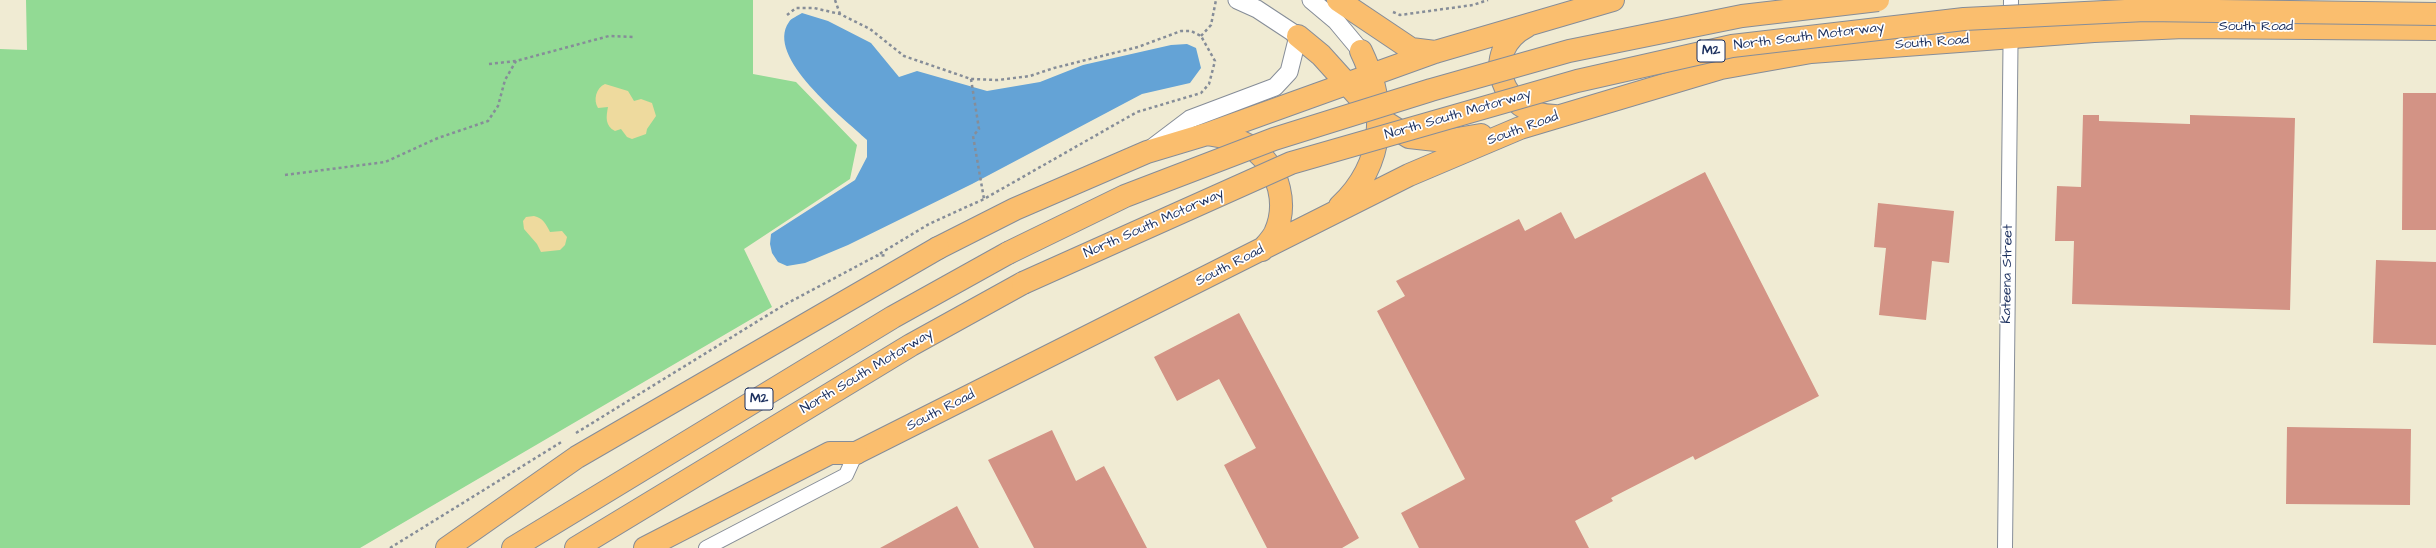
<!DOCTYPE html>
<style>
body{margin:0}
canvas{display:block;background:#f0ebd3}
</style>
<canvas width="2436" height="548"></canvas>
<script>
const context = document.querySelector('canvas').getContext('2d');
context.lineJoin = 'round';
function fill(path, color) { context.fillStyle = color; context.fill(path, 'evenodd'); }
function trace(path, color, width, dash) { context.strokeStyle = color; context.lineWidth = width; context.lineCap = dash ? 'butt' : 'round'; context.setLineDash(dash || []); context.stroke(path); }
function drawText(font, color, halo, rows, align = 'center') {
  context.font = font + ' "Architects Daughter",sans-serif'; context.lineWidth = 3.5; context.setLineDash([]); context.textBaseline = 'middle'; context.strokeStyle = halo; context.fillStyle = color; for (const [text, x, y, turn = 0] of rows) {
    context.save(); context.translate(x, y); context.rotate((+turn || 0) * Math.PI / 180); context.textAlign = isNaN(turn) ? turn : align; if (halo) context.strokeText(text, 0, 0); context.fillText(text, 0, 0); context.restore();
  }
}
fill(new Path2D(`
 M26 0H753V74L796 82 857 145 850 179 744 249 772 307 360 548H0V49L27 50Z`), '#92da94');
fill(new Path2D(`
 M605 84 628 91 634 101 641 99 652 103 656 116 647 129 646 134 632 139 627 137 621 129 615 131C605 126 606 117 608 107L598 108C593 100 596 88 605 84Z
 M534 216C543 218 546 224 550 232L562 231 567 237 565 245 560 250 541 252 537 244 524 229 523 221 526 217Z`), '#eeda9e');
fill(new Path2D(`
 M802 13 828 21 871 43 899 77 917 71 987 91 1040 82 1083 65 1171 45 1187 44 1196 48 1201 68 1190 83 1142 94 972 184 848 245 805 263 787 266 778 262 772 253 770 244 771 234 855 180 867 157V140C844 118 764 57 789 22 791 18 798 16 802 13Z`), '#64a3d6');
fill(new Path2D(`
 M2403 93H2436V230H2402Z
 M2083 115H2099V121L2190 124V115L2295 118 2290 310 2072 304 2074 241H2055L2057 186 2081 187Z
 M1705 172 1819 396 1695 460 1693 456 1611 498 1613 501 1575 521 1589 548H1419L1401 513 1465 479 1377 311 1405 296 1396 281 1519 219 1525 231 1561 212 1575 239Z
 M1878 203 1954 211 1949 263 1932 261 1926 320 1879 315 1886 248 1874 247Z
 M2376 260 2436 262V345L2373 343Z
 M1239 313 1359 538 1342 548H1267L1224 465 1256 448 1219 379 1177 401 1154 357Z
 M2287 427 2411 429 2410 505 2286 504Z
 M1052 430 1076 481 1104 466 1147 548H1034L988 460Z
 M957 506 979 548H880Z`), '#d39385');
const minor = new Path2D(`
 M706 548 846 475 856 453
 M2005 548 2011 0`);
const tertiary = new Path2D(`
 M1311 0 1336 21 1361 51
 M1153 147 1190 119 1275 87 1289 72 1298 36 1257 9 1237 0`);
const trunk = new Path2D(`
 M1338 0 1411 49 1435 52
 M1527 26C1479 51 1500 115 1555 116
 M1298 36 1321 55 1377 117 1409 137 1445 141 1481 135
 M1207 134C1224 137 1243 139 1256 151 1279 170 1288 205 1275 233 1272 239 1266 245 1262 250
 M1340 206C1386 163 1387 105 1361 51
 M938 248 1015 209 1147 152 1207 134 1435 52 1613 0
 M856 453 1409 175 1520 128 1721 68 1811 52 2094 31 2184 27 2436 29`);
const motorway = new Path2D(`
 M447 548 577 457 938 248
 M513 548 893 317 1008 253
 M576 548 911 345 1023 283
 M645 548 830 453H856`);
trace(minor, '#868d98', 16);
trace(tertiary, '#868d98', 19);
trace(trunk, '#868d98', 24);
trace(motorway, '#868d98', 24);
trace(new Path2D(`
 M835 0 840 14
 M1393 12 1400 15 1473 5 1488 0
 M787 15 796 8H814L840 14 870 29 904 56 971 79 998 80 1030 76 1054 68 1138 47 1181 31H1191L1201 36 1215 61 1209 84 1201 93 1137 112 984 199 929 224 876 256
 M1201 36 1211 25 1216 0
 M489 64 516 61 609 36 633 37
 M971 79 979 129 973 136 984 199
 M285 175 385 162 438 138 488 121 498 106 505 80 516 61
 M576 433 784 305 876 256 886 255
 M390 548 563 441`), '#868d98', 2.5, [3, 3]);
trace(minor, '#fff', 14);
trace(tertiary, '#fff', 17);
trace(trunk, '#fabe6e', 22);
trace(motorway, '#fabe6e', 22);
const motorwayBridge = new Path2D(`
 M1008 253 1125 196 1274 139 1431 90 1569 51 1742 16 1878 0
 M1023 283 1291 163 1577 81 1732 46 1964 19 2145 10 2436 14`);
trace(motorwayBridge, '#868d98', 24, []);
trace(motorwayBridge, '#fabe6e', 22);
for (const [x, y, w] of [
 [1711,51,28],
 [759,399,28]
]) { const box = new Path2D(); box.roundRect(x - w / 2, y - 11, w, 22, 3); context.fillStyle = '#fff'; context.fill(box); trace(box, '#1b2f5e', 1); }
drawText('bold 13px', '#1b2f5e', null, [
 ["M2",1711,51],
 ["M2",759,399]
]);
drawText('14px', '#1b2f5e', '#fff', [
 ["South Road",2256,27],
 ["North South Motorway",1809,37,-7],
 ["South Road",1932,43,-4],
 ["North South Motorway",1458,115,-16],
 ["South Road",1523,129,-20],
 ["North South Motorway",1154,224,-24],
 ["South Road",1230,266,-27],
 ["Kateena Street",2008,274,-89],
 ["North South Motorway",867,372,-31],
 ["South Road",941,411,-27]
]);
</script>
